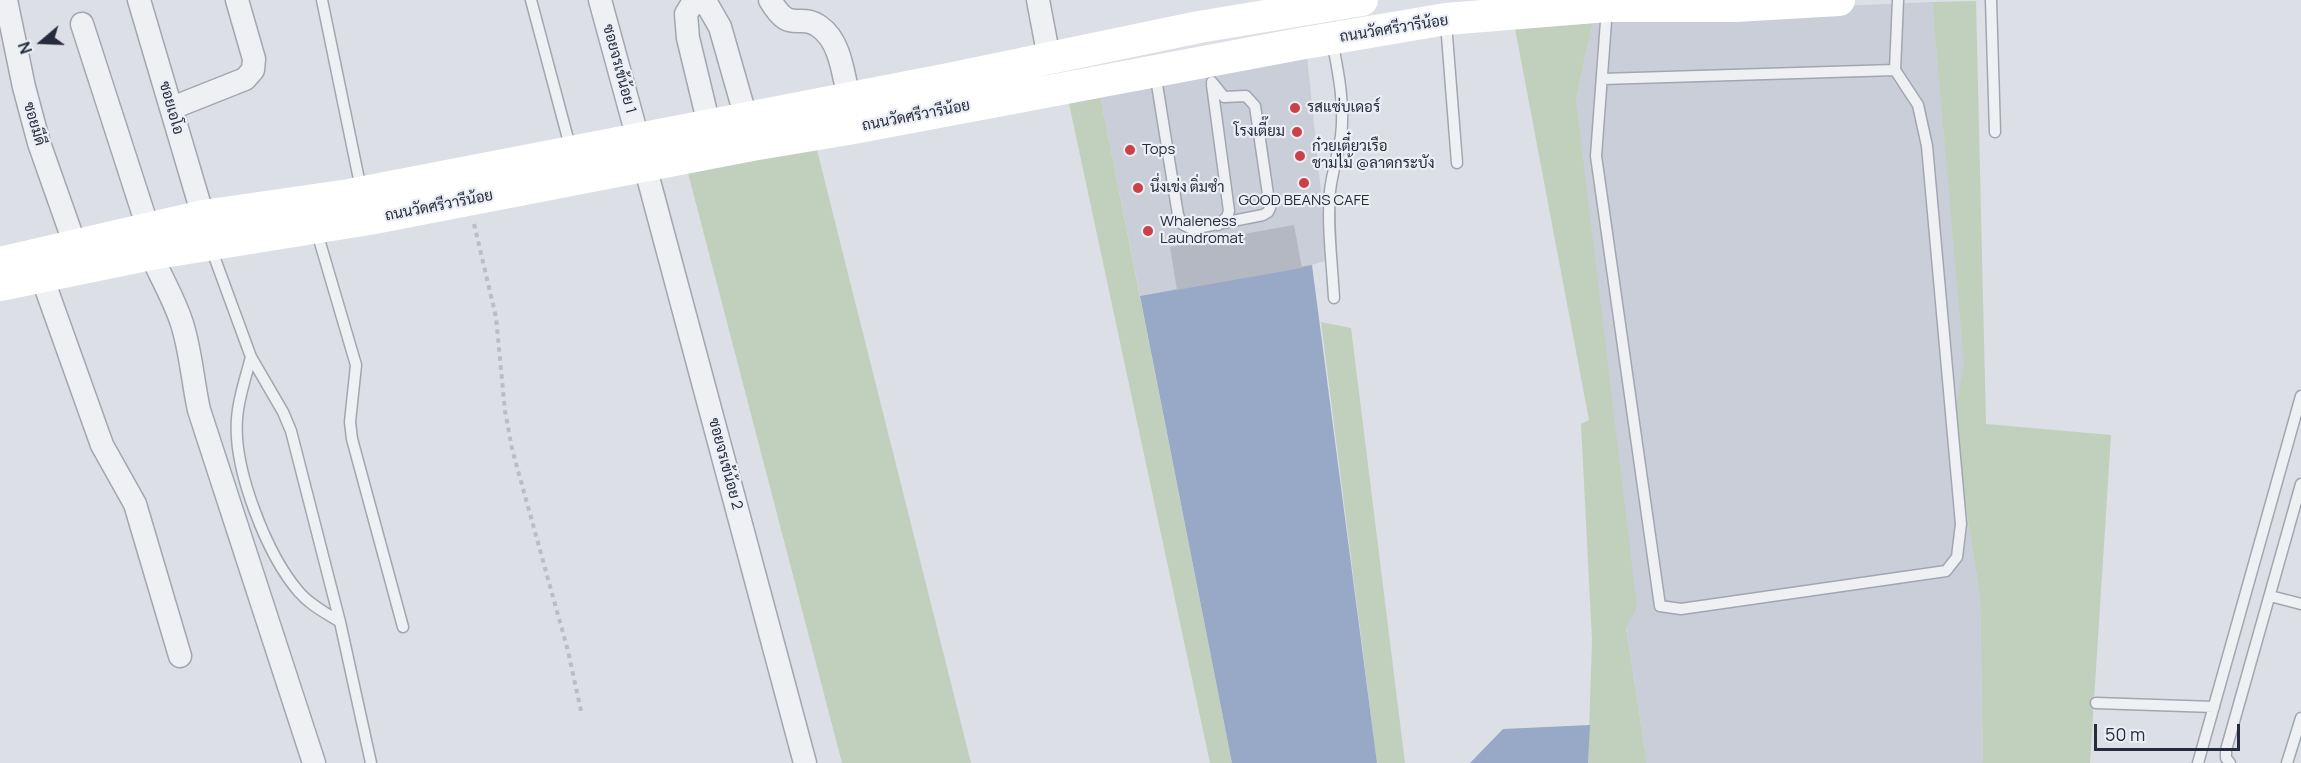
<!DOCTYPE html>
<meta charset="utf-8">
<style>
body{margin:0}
#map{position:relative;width:2301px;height:763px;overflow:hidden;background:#dcdfe6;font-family:Manrope,sans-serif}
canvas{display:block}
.north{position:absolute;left:12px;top:12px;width:60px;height:60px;-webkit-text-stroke:4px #ebeef4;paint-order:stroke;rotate:251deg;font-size:16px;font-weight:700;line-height:24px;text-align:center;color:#262c3c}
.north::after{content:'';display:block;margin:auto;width:21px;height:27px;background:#262c3c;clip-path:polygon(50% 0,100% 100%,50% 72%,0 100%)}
.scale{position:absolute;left:2094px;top:724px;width:146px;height:27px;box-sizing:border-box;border:3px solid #262c3c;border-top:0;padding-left:8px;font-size:18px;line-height:21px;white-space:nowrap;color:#262c3c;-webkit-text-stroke:4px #ebeef4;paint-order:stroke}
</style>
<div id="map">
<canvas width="2301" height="763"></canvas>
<div class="north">N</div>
<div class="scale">50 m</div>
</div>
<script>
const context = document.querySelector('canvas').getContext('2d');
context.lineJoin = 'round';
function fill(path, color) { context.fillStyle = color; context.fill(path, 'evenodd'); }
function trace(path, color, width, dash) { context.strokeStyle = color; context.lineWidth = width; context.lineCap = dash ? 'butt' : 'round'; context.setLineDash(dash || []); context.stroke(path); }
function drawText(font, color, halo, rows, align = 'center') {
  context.font = font + ' Manrope,Sarabun,sans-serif'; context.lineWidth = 4.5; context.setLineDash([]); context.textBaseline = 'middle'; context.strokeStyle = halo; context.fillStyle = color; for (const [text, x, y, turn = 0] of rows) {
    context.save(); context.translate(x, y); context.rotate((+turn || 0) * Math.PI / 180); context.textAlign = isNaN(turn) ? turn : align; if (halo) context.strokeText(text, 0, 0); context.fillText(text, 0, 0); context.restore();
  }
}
fill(new Path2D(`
 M1932 2 1965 364 1955 409 1966 508 1980 598 1983 763H1647L1626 627 1576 99 1594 17Z
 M1307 56 1328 260 1302 268 1140 296 1100 95Z`), '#caced8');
fill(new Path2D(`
 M1976 1 1986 424 2111 435 2090 763H1983L1980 598 1966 508 1955 409 1964 364 1932 2Z
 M1594 17 1576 99 1637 607 1626 628 1647 763H1588L1592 640 1581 424 1589 420 1514 23Z
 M1100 95 1232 763H1210L1068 99Z
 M816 146 971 763H842L688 173Z
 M1321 322 1351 328 1405 763H1377Z`), '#c0d0bd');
fill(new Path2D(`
 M1312 265 1377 763H1232L1140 296Z
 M1590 725 1588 763H1470L1503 729Z`), '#97a9c6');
fill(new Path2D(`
 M1294 225 1302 268 1177 290 1170 247Z`), '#b3b8c3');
const lane = new Path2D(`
 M322 0 361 189
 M531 0 571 150
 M1991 0 1995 132
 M1607 8 1596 156 1660 606 1681 609 1946 571 1957 557 1961 524 1927 146 1918 105 1895 70 1898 0
 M1446 23 1457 163
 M1332 40C1338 71 1345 104 1341 136 1338 155 1332 173 1330 191 1327 226 1332 262 1334 298
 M1155 72 1178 215 1182 224 1192 229 1263 215 1268 212 1270 208 1255 106 1246 96 1224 97 1212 82
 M1602 79 1895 70
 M1212 85 1229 211 1227 217 1218 225
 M316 229 356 365 350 422 352 439 403 627
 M211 248 251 357 283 412 291 431 340 622 371 763
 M251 357C246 377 238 399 237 419 233 469 267 555 299 592 310 605 326 613 340 622
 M2270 596 2301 604
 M2096 703 2214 707
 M2198 763 2301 396
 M2230 763 2226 758V750L2301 484
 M2287 763 2301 718`);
const street = new Path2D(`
 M6 0 24 87 39 143 75 245
 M139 0 203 216
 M600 0 638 139
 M694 0 708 6 720 27 746 118
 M770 0C791 36 798 11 820 27 841 42 843 75 849 98
 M1038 0 1049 58
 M694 1 686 14 688 38 709 125
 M82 24 148 228
 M172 108 245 79 253 70 254 59 237 0
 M645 166 805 763
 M151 254C161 278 176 302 183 327 191 354 193 383 199 410L314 763
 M42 277 102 445 135 504 180 656`);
trace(lane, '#a2a6b0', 13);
trace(street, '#a2a6b0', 25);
trace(new Path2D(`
 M474 224 496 317 505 411 512 449 568 651 581 711`), '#babdc4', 4, [4.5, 4.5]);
trace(lane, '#eef0f4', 10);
trace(street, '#eef0f4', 22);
trace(new Path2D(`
 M0 263 203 216 349 195 949 79 1199 27 1362 0
 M0 285 151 254 369 219 752 145 854 128 1299 44 1446 19 1607 6H1735L1839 0`), '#fff', 32);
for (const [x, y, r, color] of [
 [1295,108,6,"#cc4048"],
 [1297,132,6,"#cc4048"],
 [1130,150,6,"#cc4048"],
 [1300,156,6,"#cc4048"],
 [1304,183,6,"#cc4048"],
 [1138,188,6,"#cc4048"],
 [1148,231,6,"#cc4048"]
]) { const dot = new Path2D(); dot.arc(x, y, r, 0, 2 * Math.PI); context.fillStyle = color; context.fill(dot); trace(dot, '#ebeef4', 2); }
drawText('15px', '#262c3c', '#ebeef4', [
 ["ถนนวัดศรีวารีน้อย",1394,29,-9],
 ["ซอยจรเข้น้อย 1",619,69,75],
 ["ซอยเอโอ",171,108,74],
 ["ถนนวัดศรีวารีน้อย",916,116,-11],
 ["ซอยมีดี",34,124,74],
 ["ถนนวัดศรีวารีน้อย",439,206,-11],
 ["ซอยจรเข้น้อย 2",725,464,75]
]);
drawText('15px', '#262c3c', '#ebeef4', [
 ["รสแซ่บเดอร์",1307,108],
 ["โรงเตี๊ยม",1285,132,"right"],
 ["ก๋วยเตี๋ยวเรือ",1312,147],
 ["ชามไม้ @ลาดกระบัง",1312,164],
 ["Tops",1142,150],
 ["นึ่งเข่ง ติ่มซำ",1150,188],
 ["GOOD BEANS CAFE",1304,201,"center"],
 ["Whaleness",1160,222],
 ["Laundromat",1160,239]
], 'left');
</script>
